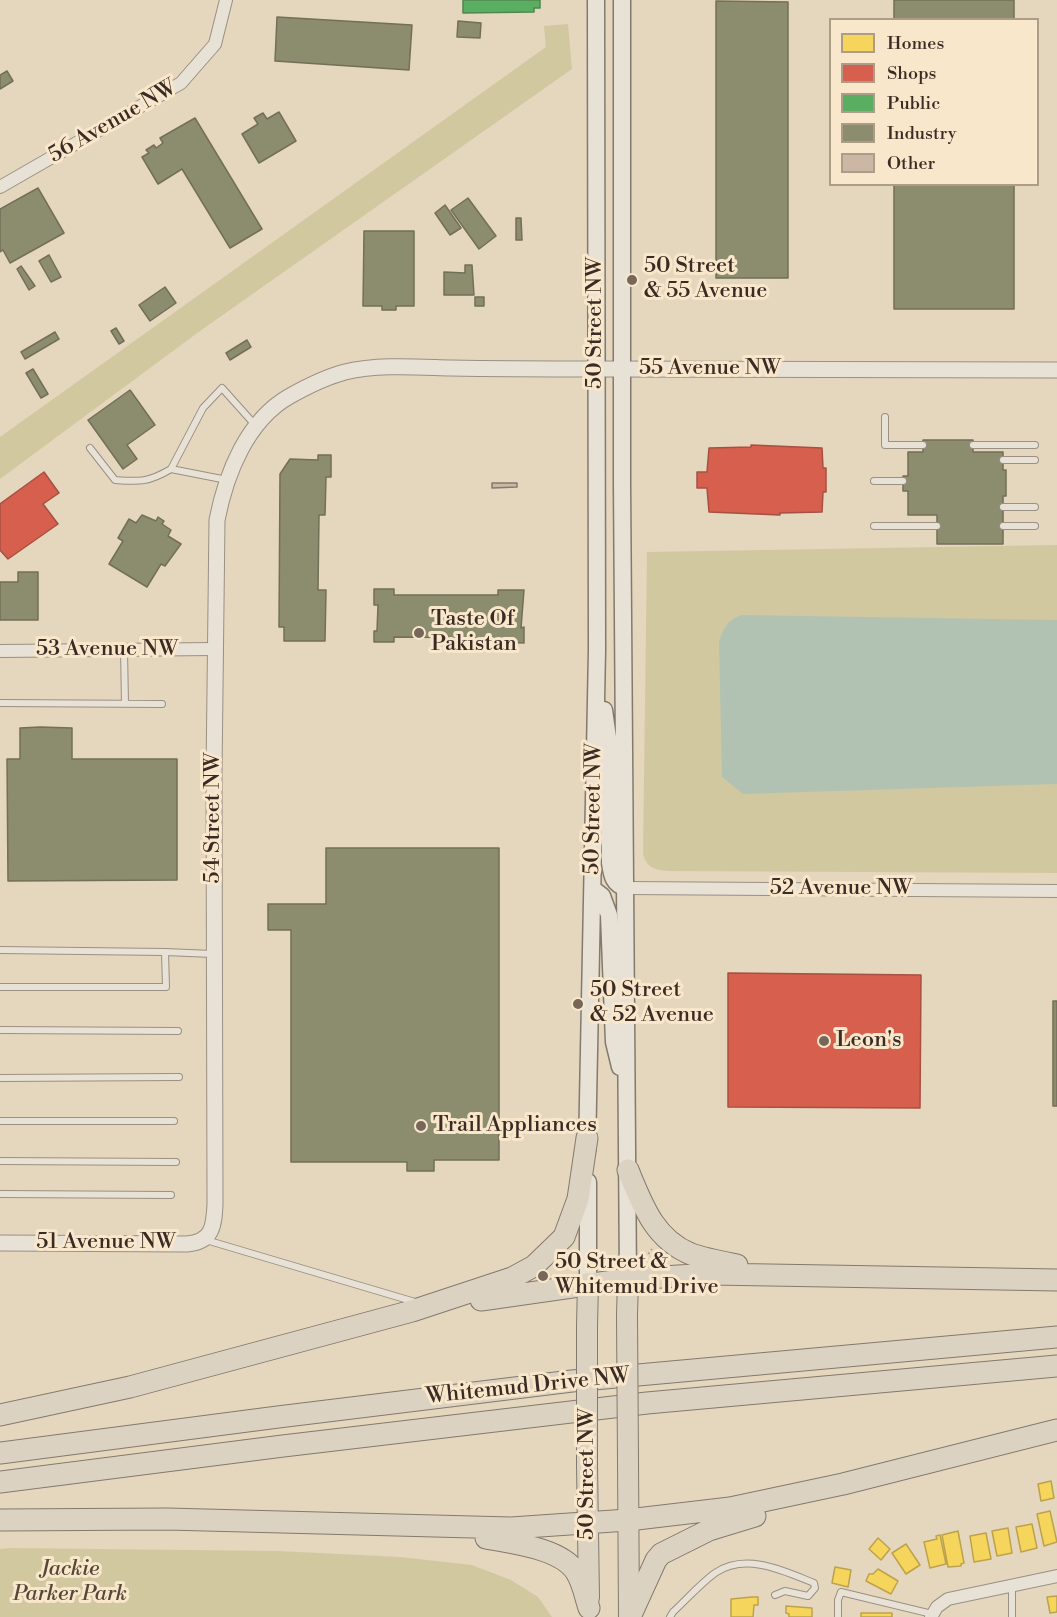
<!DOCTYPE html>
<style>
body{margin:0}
#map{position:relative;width:1057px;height:1617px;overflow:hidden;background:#e5d6be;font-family:"Libre Bodoni",serif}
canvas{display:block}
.legend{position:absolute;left:829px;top:18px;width:210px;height:168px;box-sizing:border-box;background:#f8e7cb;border:2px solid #ac9c88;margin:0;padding:8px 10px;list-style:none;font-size:18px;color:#3a2b24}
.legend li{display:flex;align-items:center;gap:12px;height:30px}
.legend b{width:30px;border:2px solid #ac9c88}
</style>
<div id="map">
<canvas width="1057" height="1617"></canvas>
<ul class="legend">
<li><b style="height:16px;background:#f6d55c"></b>Homes</li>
<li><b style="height:16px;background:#d6604d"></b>Shops</li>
<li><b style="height:16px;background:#5aae61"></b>Public</li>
<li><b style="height:16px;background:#8c8c6e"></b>Industry</li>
<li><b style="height:16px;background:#ccb7a5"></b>Other</li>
</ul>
</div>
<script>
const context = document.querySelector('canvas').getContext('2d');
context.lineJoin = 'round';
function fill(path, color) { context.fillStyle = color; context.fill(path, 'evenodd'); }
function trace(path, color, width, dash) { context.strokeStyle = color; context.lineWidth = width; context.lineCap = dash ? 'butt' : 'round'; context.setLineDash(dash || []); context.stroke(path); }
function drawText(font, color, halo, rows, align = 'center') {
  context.font = font + ' "Libre Bodoni",serif'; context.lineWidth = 6; context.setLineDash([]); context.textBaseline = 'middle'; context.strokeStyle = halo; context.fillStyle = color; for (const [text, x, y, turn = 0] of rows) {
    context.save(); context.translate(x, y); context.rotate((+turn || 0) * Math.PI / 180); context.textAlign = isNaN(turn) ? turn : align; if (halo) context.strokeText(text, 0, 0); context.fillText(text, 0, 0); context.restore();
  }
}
fill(new Path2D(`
 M568 24 572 69 200 331 0 479V437L546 47 544 26Z
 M1057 545V873L669 871C655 870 647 868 643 854L647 552Z
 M11 1548 278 1551 400 1557 472 1565 511 1580 538 1597 552 1617H0V1549Z`), '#d2c89f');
fill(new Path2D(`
 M742 615 1057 620V784L743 794 722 777 719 642C724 627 727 620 742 615Z`), '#b2c2b2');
const homes = new Path2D(`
 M1051 1481 1054 1498 1041 1501 1038 1484Z
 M1050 1511 1057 1542 1044 1546 1037 1514Z
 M1032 1524 1037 1548 1021 1552 1016 1527Z
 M1008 1528 1012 1553 997 1556 992 1531Z
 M958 1531 964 1563 961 1564V1566L948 1567 942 1535Z
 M986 1533 991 1559 974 1562 970 1536Z
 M940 1535 946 1564 930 1568 924 1542 937 1539 936 1536Z
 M878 1538 890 1549 881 1560 869 1549Z
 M906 1544 920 1565 906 1574 892 1553Z
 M835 1567 851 1570 848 1587 832 1583Z
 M878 1569 898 1581 891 1594 866 1581 869 1574H873Z
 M1057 1596V1612L1050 1613 1047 1597Z
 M752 1597H758V1605H754L753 1617H731V1599Z
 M786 1606 812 1608V1617H789V1614L786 1613Z
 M861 1613H892V1617H861Z`);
fill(homes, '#f6d55c');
trace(homes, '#bea24b', 1.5);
const shops = new Path2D(`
 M751 445 822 448 823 468H826V492H823L822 512 780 513V515L709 512 707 488H697V472H707L709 448 751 447Z
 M44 472 59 493 43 504 58 524 8 559 0 550V504Z
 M728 973 921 975 920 1108 728 1107Z`);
fill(shops, '#d6604d');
trace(shops, '#a75041', 1.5);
const public = new Path2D(`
 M463 0H540V8H534V12L463 13Z`);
fill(public, '#5aae61');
trace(public, '#50874f', 1.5);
const industry = new Path2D(`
 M894 0H1014V20H894Z
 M716 1 788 2V278H716Z
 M277 17 412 25 409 70 275 61Z
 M458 21 481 23 480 38 457 37Z
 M7 71 13 81 0 89V75Z
 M279 112 296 141 259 163 242 134 258 124 254 118 263 113 267 119Z
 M195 118 262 229 230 248 182 169 158 184 142 157 149 153 146 150 154 145 156 148 163 143 160 138Z
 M894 184H1014V309H894Z
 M38 188 64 233 10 263 3 250 0 252V209Z
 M468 198 496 236 479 249 451 210Z
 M445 205 461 228 450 235 435 213Z
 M516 218H521L522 240H516Z
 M364 231H414V306H396V310H382V306H363Z
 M49 255 61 277 51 282 39 261Z
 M465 265H472L474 295H444V272L465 273Z
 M21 266 35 286 29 290 17 269Z
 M165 287 176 303 150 321 139 305Z
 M475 297H484V306H475Z
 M116 328 124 341 119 344 111 331Z
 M55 332 59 339 25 359 21 352Z
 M247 340 251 347 230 360 226 353Z
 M33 369 48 394 41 398 26 373Z
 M130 390 155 425 127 445 137 459 123 469 88 420Z
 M923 440H973V452H1003V470H1006V496H1003V544H937V515H908V491H903V476H908V452H923Z
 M318 455H331V477H326L325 515H319L318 590H326L325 641H284V627H279L280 474 290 459 318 460Z
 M142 515 156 521 158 517 164 521 162 524 171 530 168 536 181 544 165 566 161 564 147 587 109 564 123 541 118 538 129 519 136 523Z
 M18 572H38V620H0V582H18Z
 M374 589H394V595H498V590H524L521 628 524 627V643L497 642V638L394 637V642H374V631H377L378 605H374Z
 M40 727 72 728V759H177V880L8 881 7 759H20V728Z
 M326 848H499V1160H434V1171H407V1162H291V930H268V904H326Z
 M1053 1001H1057V1106H1053Z`);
fill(industry, '#8c8c6e');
trace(industry, '#736f58', 1.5);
const building = new Path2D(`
 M492 483H517V487L492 488Z`);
fill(building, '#ccb7a5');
trace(building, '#837a6d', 1.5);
const service = new Path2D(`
 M885 417V445H923
 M973 445H1035
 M90 448 115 480C140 482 149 482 171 469
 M1003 460H1035
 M227 480 171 469 203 408 222 388 256 426
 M874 481H903
 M1003 507H1035
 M874 526H937
 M1003 526H1035
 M124 650 125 704
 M0 703 162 704
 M0 950 165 952 213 954
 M0 987H166L165 952
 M0 1030 178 1031
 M0 1078 179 1077
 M0 1121H174
 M0 1161 176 1162
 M0 1194 171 1195
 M206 1240 415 1302
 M1012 1585V1617
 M670 1617 673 1612C686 1600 700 1584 715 1573 746 1552 784 1571 814 1583L815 1588 808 1596 785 1591 775 1595
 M838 1617V1600L841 1592 932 1614`);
const minor = new Path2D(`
 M0 187 181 83 215 44 226 0
 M0 651 215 649
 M626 888 1057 891
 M931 1617 937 1607 948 1599 1057 1576`);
const tertiary = new Path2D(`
 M0 1243 187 1244C213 1242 214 1225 215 1204L214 774 217 520C226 474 247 420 290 396 306 387 326 377 345 372 379 364 416 367 451 368 502 369 553 369 603 369 755 369 906 370 1057 370`);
const secondary = new Path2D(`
 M622 0V485L628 1279
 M604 710 608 738 610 863C612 876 613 884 626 888
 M593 889 602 896 609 915 614 1042 620 1067
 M587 1151 597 650 596 0
 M588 1182V1283`);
const primary = new Path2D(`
 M627 1315 628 1279
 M587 1326 588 1283
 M628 1461 629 1617
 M587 1465 589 1598`);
const motorway = new Path2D(`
 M628 1170C642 1204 654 1239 691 1254 705 1259 722 1262 737 1265
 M481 1300 628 1279 712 1274 1057 1280
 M0 1415 130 1387 412 1311 512 1278 534 1266 564 1237 578 1199 587 1138
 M0 1453 278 1417 572 1381 1057 1337
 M0 1482 283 1446 647 1403 1057 1366
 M0 1520 167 1519 511 1528 628 1520 730 1508 843 1484 1057 1430
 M486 1538C511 1543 561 1548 576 1572 583 1583 585 1596 589 1608
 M630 1617 656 1560 661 1554 709 1530 755 1516`);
trace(service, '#9a9083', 8);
trace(minor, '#9a9083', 14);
trace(tertiary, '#9a9083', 17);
trace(secondary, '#837a6d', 19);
trace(primary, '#837a6d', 22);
trace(motorway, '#837a6d', 23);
trace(new Path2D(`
 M643 1261 652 1249`), '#aaa49a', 2, [1.5, 3]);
trace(service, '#e8e1d6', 6);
trace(minor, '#e8e1d6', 12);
trace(tertiary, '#e8e1d6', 15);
trace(secondary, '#e8e1d6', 16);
trace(primary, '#dcd2c1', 20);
trace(motorway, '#dcd2c1', 21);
const primaryBridge = new Path2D(`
 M627 1315 628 1461
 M587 1326V1465`);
trace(primaryBridge, '#837a6d', 22, []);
trace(primaryBridge, '#dcd2c1', 20);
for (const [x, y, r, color] of [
 [632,280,6,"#76675a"],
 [419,633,6,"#76675a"],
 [578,1004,6,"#76675a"],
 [824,1041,6,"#76675a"],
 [421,1126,6,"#76675a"],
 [543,1276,6,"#76675a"]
]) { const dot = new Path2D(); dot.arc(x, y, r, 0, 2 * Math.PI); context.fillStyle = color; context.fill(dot); trace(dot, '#f8e7cb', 2); }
drawText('22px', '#3a2b24', '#f8e7cb', [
 ["56 Avenue NW",113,122,-30],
 ["50 Street NW",596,323,-90],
 ["55 Avenue NW",710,369],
 ["53 Avenue NW",107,650],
 ["50 Street NW",594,809,-89],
 ["54 Street NW",214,818,-90],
 ["52 Avenue NW",841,889],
 ["51 Avenue NW",106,1243],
 ["Whitemud Drive NW",528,1387,-6],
 ["50 Street NW",588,1474,-90]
]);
drawText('22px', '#3a2b24', '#f8e7cb', [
 ["50 Street",644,267],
 ["& 55 Avenue",644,292],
 ["Taste Of",431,620],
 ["Pakistan",431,645],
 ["50 Street",590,991],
 ["& 52 Avenue",590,1016],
 ["Leon's",836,1041],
 ["Trail Appliances",433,1126],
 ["50 Street &",555,1263],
 ["Whitemud Drive",555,1288]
], 'left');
drawText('italic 22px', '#554838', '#f8e7cb', [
 ["Jackie",70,1570],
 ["Parker Park",70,1595]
]);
</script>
